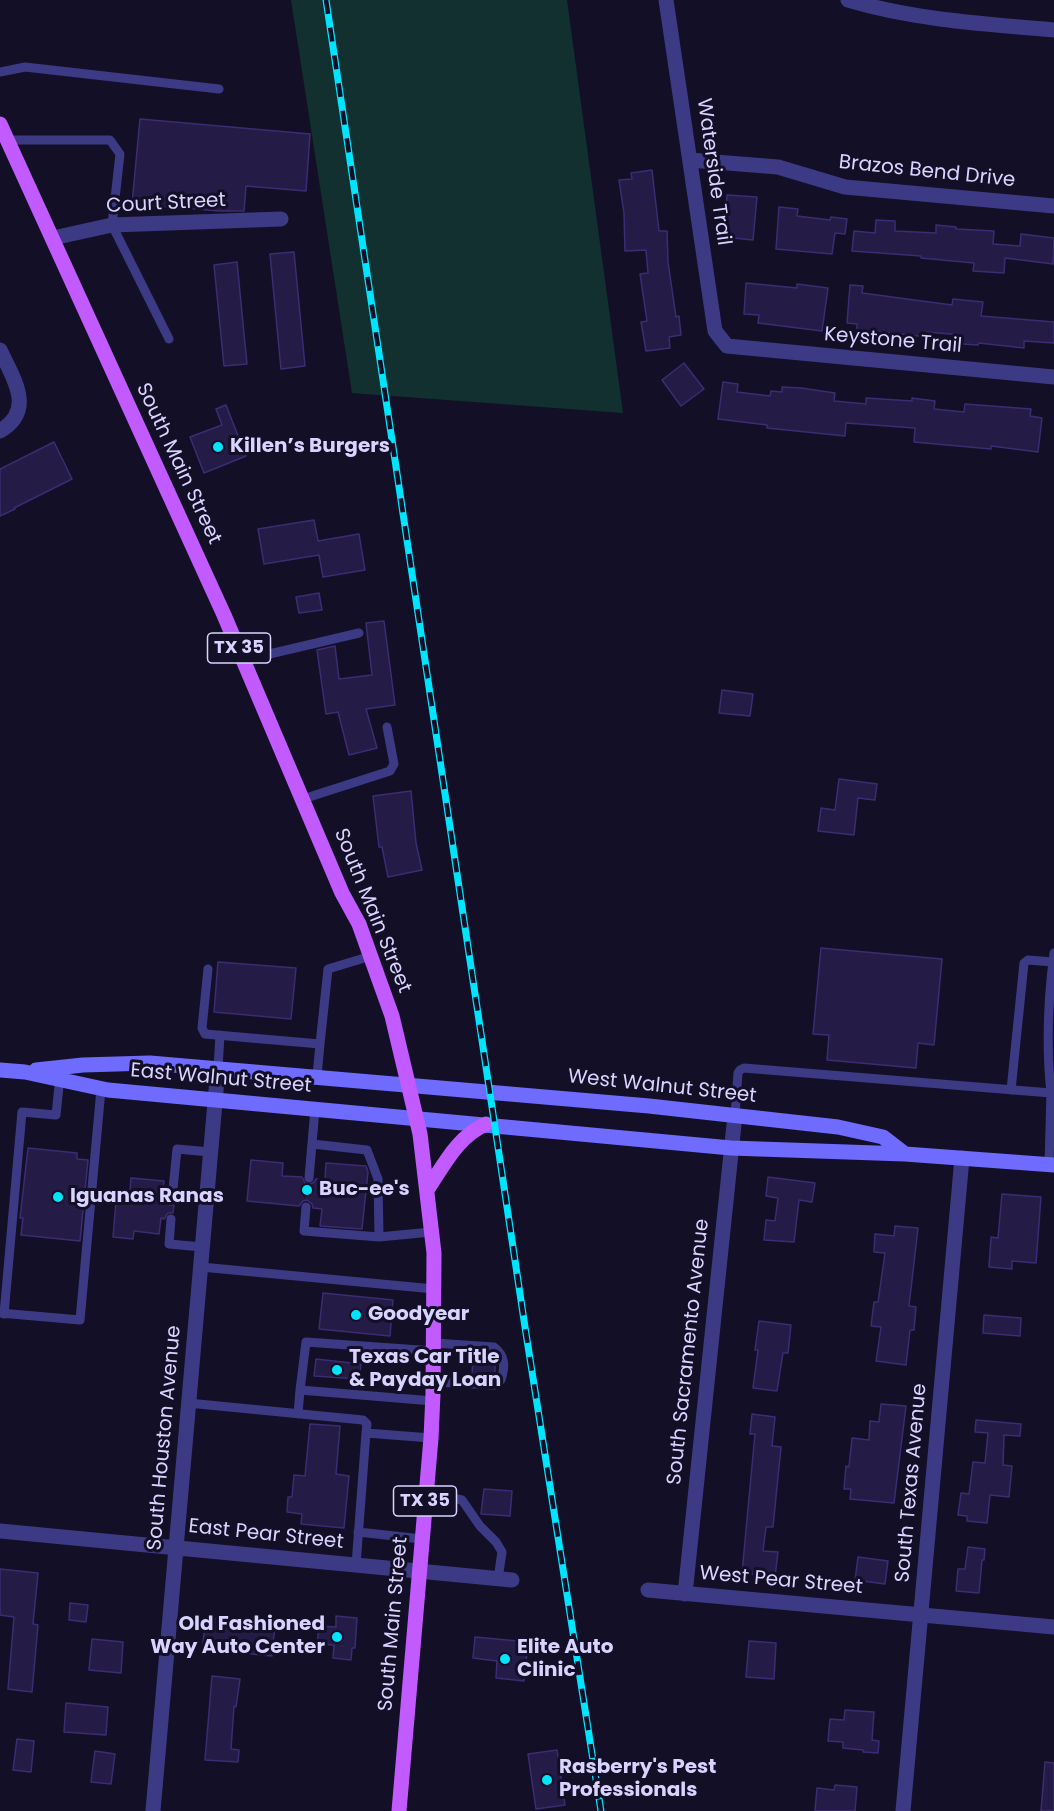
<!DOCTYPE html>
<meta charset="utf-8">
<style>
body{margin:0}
canvas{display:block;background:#130f26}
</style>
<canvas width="1054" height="1811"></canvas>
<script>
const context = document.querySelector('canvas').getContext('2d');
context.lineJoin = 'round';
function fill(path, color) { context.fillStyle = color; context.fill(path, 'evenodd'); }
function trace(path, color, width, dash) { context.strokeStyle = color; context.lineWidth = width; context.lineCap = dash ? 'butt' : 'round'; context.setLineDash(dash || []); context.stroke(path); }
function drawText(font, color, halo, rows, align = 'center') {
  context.font = font + ' Poppins,sans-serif'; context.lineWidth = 6; context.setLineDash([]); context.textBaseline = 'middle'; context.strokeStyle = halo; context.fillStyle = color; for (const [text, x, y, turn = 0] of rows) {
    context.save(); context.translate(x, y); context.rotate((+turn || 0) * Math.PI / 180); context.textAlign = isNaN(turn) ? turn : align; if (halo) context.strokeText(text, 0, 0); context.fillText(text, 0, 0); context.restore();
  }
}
fill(new Path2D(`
 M291 0H567L623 413 352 393Z`), '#12302f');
const building = new Path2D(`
 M140 119 310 134 306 191 246 186 244 211H221L132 204Z
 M652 170 659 231H667L668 262 676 317 679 316 681 335 669 337 670 348 646 351 641 322 647 321 640 274 648 273 646 250 625 251 624 213 619 180 632 179 631 173Z
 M727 195 757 197 753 240 724 237Z
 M779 207 798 209 797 216 830 220 831 217 847 219 845 234 835 233 832 254 776 249Z
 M876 220 895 221V231L936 233V225L956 227V229L994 231 993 244 1020 246 1021 234 1054 238 1053 264 1005 258 1004 273 973 271 974 263 921 258V256L852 251 854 231 875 233Z
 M294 252 305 366 281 369 270 254Z
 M237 262 247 364 224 366 214 265Z
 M746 283 797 288V284L828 288 822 331 758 323 759 315 744 314Z
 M850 285 863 286 862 293 952 305 953 299 983 302 981 316 1054 322V343L1024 341V348L979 343 978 345 961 344 962 335 927 332V337L875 331V334L857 333V324L847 323Z
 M684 363 704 389 681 406 662 380Z
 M723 382 738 384 737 392 770 396 771 391 782 392V387L801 388 835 393 834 401 866 404V398L912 401V398L935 401 934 409 964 412 965 404 1031 409 1030 416 1042 418 1038 452 991 446V449L914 442 915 428 846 423 845 436 767 428V425L718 419Z
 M226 405 246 456 204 473 190 437 222 425 216 409Z
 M54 442 72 479 14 508 15 509 0 516V469Z
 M314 520 318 541 359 534 365 570 323 577 319 555 264 564 258 529Z
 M319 593 322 610 299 613 296 597Z
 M384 621 395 705 366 709 377 748 349 755 338 712 326 714 317 650 335 646 339 679 372 675 366 623Z
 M722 690 753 694 750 716 719 713Z
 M839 779 877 784 875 800 858 798 854 835 818 831 821 808 835 810Z
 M411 791 416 843 422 870 388 877 382 847H379L373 796Z
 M821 948 942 959 934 1045 918 1043 916 1068 827 1060 829 1035 813 1034Z
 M218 962 296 968 291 1019 214 1012Z
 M28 1148 77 1153V1159L88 1160 80 1241 21 1235 23 1218H20Z
 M251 1160 283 1163 282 1176 302 1177 305 1183 309 1185 314 1182 316 1179H325L326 1163 366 1166 368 1172 362 1229 320 1226 322 1209 313 1208 312 1204 307 1200 303 1201 299 1206 247 1201Z
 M768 1177 815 1183 812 1202 799 1200 794 1242 764 1240 766 1220 775 1221 778 1198 766 1196Z
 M131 1178 164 1181 162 1198 165 1199 169 1205H174L173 1213H168L164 1219 161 1218 159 1234 134 1231 133 1239 113 1237 116 1202 129 1203Z
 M1002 1194 1041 1197 1036 1263 1012 1261V1269L989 1267 991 1237 998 1238Z
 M895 1226 918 1228 909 1306 916 1307 914 1330H910L906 1365 876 1361 881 1327 871 1326 874 1302H878L885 1253 874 1252 875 1234 894 1236Z
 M323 1293 393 1300 390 1336 319 1329Z
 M984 1315 1021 1318 1020 1336 983 1333Z
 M759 1321 791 1325 788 1353H783L777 1391 753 1388 758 1350H755Z
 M473 1356 495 1358V1376L492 1378 472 1376Z
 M316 1359 361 1364 359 1379 314 1376Z
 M881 1404 906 1406 894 1503 850 1499 851 1489H844L846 1466 849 1467 852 1438 869 1440 870 1421 879 1422Z
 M752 1414 775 1417 772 1446 781 1447 773 1527H766L763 1551 778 1552 775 1577 742 1573 755 1434H750Z
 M976 1420 1021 1424 1020 1436 1004 1435 1003 1465 1012 1466 1009 1497 990 1495 987 1523 967 1521V1516L958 1515 961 1493 969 1494 973 1462 985 1463 988 1433 975 1432Z
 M310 1424 340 1426 336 1474 349 1476 344 1528 301 1524 302 1514 287 1512 288 1497H292L294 1475 305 1476Z
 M484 1489 512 1491 510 1516 481 1514Z
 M968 1547 985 1549 984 1560H982L979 1593 956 1591 958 1569H965Z
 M858 1557 888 1561 885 1584 855 1580Z
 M0 1569 38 1573 33 1624 38 1625 32 1692 8 1689 14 1617 0 1615Z
 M70 1603 88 1605 86 1622 69 1620Z
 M336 1616 357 1618 355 1648H352L351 1660 333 1658 334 1645 317 1644 319 1626 336 1627Z
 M206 1618 275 1625 272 1656 202 1649Z
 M475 1637 528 1642 524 1681 496 1678 497 1661 473 1658Z
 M92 1639 123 1642 121 1673 89 1670Z
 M749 1641 776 1643 774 1679 746 1677Z
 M212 1676 240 1679 236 1707 234 1706 231 1749 239 1750 238 1762 205 1760Z
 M66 1703 108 1707 106 1735 64 1732Z
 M845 1710 874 1712 872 1740 879 1741 878 1753 863 1752V1750L843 1748V1742L828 1741 830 1719 844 1720Z
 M17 1739 34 1741 31 1772 13 1770Z
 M557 1750 565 1805 536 1809 528 1754Z
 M95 1751 115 1754 111 1784 91 1782Z
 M1045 1762 1054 1763V1811H1041Z
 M835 1785 857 1787 855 1811H815L817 1788 834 1790Z`);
fill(building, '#241b47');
trace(building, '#3b2d73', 1.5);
trace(new Path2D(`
 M0 72 25 67 219 89
 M8 140H110L120 154 112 225 169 339
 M244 660 359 633
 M303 799 390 771 394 764 387 727
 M208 969 202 1028 205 1034 320 1044 328 969 371 956
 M218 1068 220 1035
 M317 1076 320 1044
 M1011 1090 1024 963 1028 960 1053 962
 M735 1115 738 1073 740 1070 744 1068 1051 1093C1046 1047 1048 999 1054 953
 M312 1144 367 1150 378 1179 379 1237
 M1049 1165 1051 1093 1053 1090
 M309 1178 315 1109
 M172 1199 177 1149 210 1152
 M306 1207 304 1231 379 1237 431 1232
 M171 1219 169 1244 202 1247
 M201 1267 434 1289
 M0 1313 80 1320 101 1089
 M4 1314 22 1112 56 1115 60 1076
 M434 1382 494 1385 501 1380C505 1367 506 1356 494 1347L434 1343
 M433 1401 300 1390 306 1342 434 1351
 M188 1403 363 1420 367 1424 366 1433 431 1438
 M298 1414 300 1390
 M426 1492 462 1500 480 1526 496 1542 502 1552 498 1579
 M358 1532 422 1539
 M356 1565 366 1433`), '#3d3a85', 9);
trace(new Path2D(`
 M666 0 715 331 727 346 1054 377
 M848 0C915 20 985 24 1054 30
 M690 160 778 167 845 187 1054 206
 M53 238 112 225 281 219
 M0 350C13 378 36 410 0 431
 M0 1531 512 1580
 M648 1590 1054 1627
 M685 1594 735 1115
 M153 1811 218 1068
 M903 1811 962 1158`), '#3d3a85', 15);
trace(new Path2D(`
 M0 1070 25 1072 108 1090 731 1148 905 1154 1054 1165
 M36 1070 83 1065 150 1063 649 1106 838 1127 883 1137 905 1154`), '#6f6bff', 15);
trace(new Path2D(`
 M0 124 224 615 342 893 359 924 392 1016 420 1134 434 1253 433 1394 431 1438 399 1811
 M427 1190C444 1165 457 1137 486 1124`), '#c25bff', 15);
const rail = new Path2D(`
 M326 0 525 1327 601 1811`);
trace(rail, '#00e5ff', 7);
trace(rail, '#130f26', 4.5, [14]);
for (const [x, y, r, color] of [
 [218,447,6,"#00e5ff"],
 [307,1190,6,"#00e5ff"],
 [58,1197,6,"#00e5ff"],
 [356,1315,6,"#00e5ff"],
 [337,1370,6,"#00e5ff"],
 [337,1637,6,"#00e5ff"],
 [505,1659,6,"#00e5ff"],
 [547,1780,6,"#00e5ff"]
]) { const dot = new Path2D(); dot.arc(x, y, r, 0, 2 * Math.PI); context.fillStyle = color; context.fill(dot); trace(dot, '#130f26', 2); }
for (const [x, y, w] of [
 [239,648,63],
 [425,1501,63]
]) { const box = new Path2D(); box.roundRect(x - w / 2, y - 15, w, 30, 4.5); context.fillStyle = '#130f26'; context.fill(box); trace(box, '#d9d4ff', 1.5); }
drawText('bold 18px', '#d9d4ff', null, [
 ["TX 35",239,648],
 ["TX 35",425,1501]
]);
drawText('20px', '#d9d4ff', '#130f26', [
 ["Waterside Trail",713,172,82],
 ["Brazos Bend Drive",927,172,6],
 ["Court Street",166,204,-3],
 ["Keystone Trail",893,341,5],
 ["South Main Street",178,464,65],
 ["South Main Street",372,911,68],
 ["East Walnut Street",221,1079,5],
 ["West Walnut Street",662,1087,6],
 ["South Sacramento Avenue",689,1352,-84],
 ["South Houston Avenue",165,1438,-85],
 ["South Texas Avenue",912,1483,-85],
 ["East Pear Street",266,1535,6],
 ["West Pear Street",781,1581,5],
 ["South Main Street",394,1624,-85]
]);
drawText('bold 20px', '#d9d4ff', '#130f26', [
 ["Killen’s Burgers",230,447],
 ["Buc-ee's",319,1190],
 ["Iguanas Ranas",70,1197],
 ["Goodyear",368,1315],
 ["Texas Car Title",349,1358],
 ["& Payday Loan",349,1381],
 ["Old Fashioned",325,1625,"right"],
 ["Way Auto Center",325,1648,"right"],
 ["Elite Auto",517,1648],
 ["Clinic",517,1671],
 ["Rasberry's Pest",559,1768],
 ["Professionals",559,1791]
], 'left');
</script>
